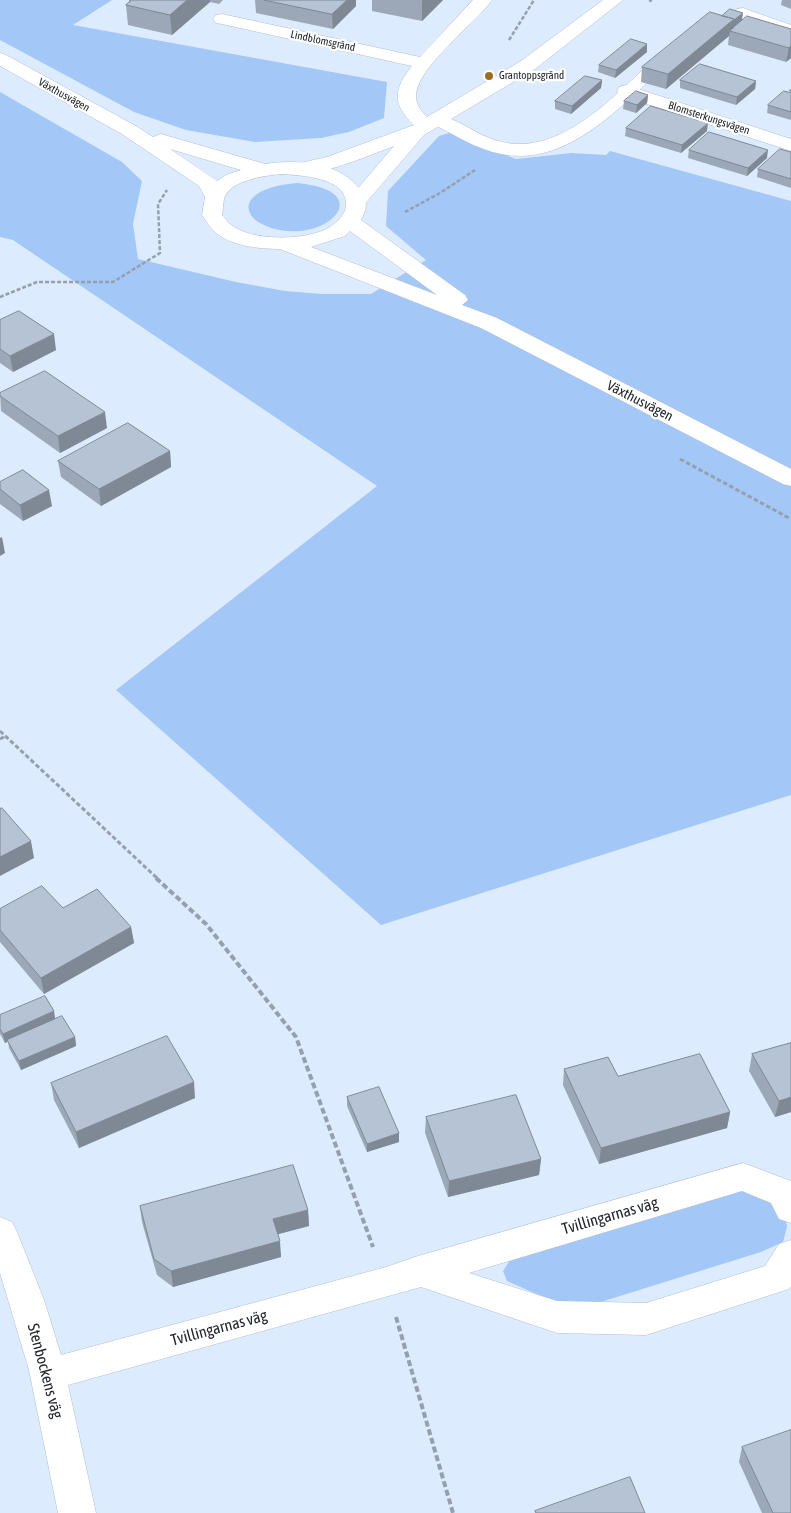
<!DOCTYPE html>
<meta charset="utf-8">
<style>
body{margin:0}
canvas{display:block;background:#ddebfe}
</style>
<canvas width="791" height="1513"></canvas>
<script>
const context = document.querySelector('canvas').getContext('2d');
context.lineJoin = 'round';
function fill(path, color) { context.fillStyle = color; context.fill(path, 'evenodd'); }
function trace(path, color, width, dash) { context.strokeStyle = color; context.lineWidth = width; context.lineCap = dash ? 'butt' : 'round'; context.setLineDash(dash || []); context.stroke(path); }
function drawText(font, color, halo, rows, align = 'center') {
  context.font = font + ' "Asap Condensed",sans-serif'; context.lineWidth = 4.5; context.setLineDash([]); context.textBaseline = 'middle'; context.strokeStyle = halo; context.fillStyle = color; for (const [text, x, y, turn = 0] of rows) {
    context.save(); context.translate(x, y); context.rotate((+turn || 0) * Math.PI / 180); context.textAlign = isNaN(turn) ? turn : align; if (halo) context.strokeText(text, 0, 0); context.fillText(text, 0, 0); context.restore();
  }
}
fill(new Path2D(`
 M0 0H112L73 25 387 82 384 118 349 132 321 138 255 142 186 130 134 112 0 40Z
 M0 92 122 162 142 181 133 224 138 259 236 282 285 291 322 294H371L426 260 386 226 388 191 439 136 449 133 516 159 571 153 606 155 610 151 791 201V795L381 925 116 690 377 486 13 240 0 237Z
 M297 183C383 191 322 249 266 226 259 223 252 219 249 211 244 190 283 184 297 183Z
 M742 1190 760 1192 784 1210 787 1227 783 1242 761 1252 591 1305 564 1306 507 1281 503 1271 510 1260Z`), '#a3c7f7');
const service = new Path2D(`
 M666 51 672 53 674 56 672 59C626 101 570 168 501 154 476 149 453 134 431 123L429 119 431 115C446 112 472 131 487 137 554 167 616 94 660 53Z`);
const minor = new Path2D(`
 M473 0H492C474 25 420 64 416 94 415 103 421 111 427 117L521 61 603 0H623L535 69 424 135 364 205 357 207 350 205 347 201 394 146C370 155 315 179 291 173L288 169 291 165 327 157 414 125C391 103 394 89 412 66L222 24 216 23 213 19 216 15 222 14 420 57Z
 M743 8 791 25V36L737 17 734 13 737 9Z
 M626 85 791 139V151L619 95 617 91 619 87Z
 M743 1163 791 1181V1223L779 1219 771 1203 742 1191 469 1273 557 1301 646 1303 765 1266 779 1244 791 1240V1286L789 1289 646 1335 557 1333 421 1287 68 1385 96 1513H58L29 1370 0 1273V1217L12 1222 17 1232 44 1300 61 1355 386 1267 418 1256Z`);
const tertiary = new Path2D(`
 M0 53 6 55 136 126 153 137 161 134 265 164C296 159 342 162 361 191 368 200 367 210 361 220L465 295 468 300 462 305 497 318 791 469V486L783 484 481 328 280 249C260 249 229 246 214 231 209 227 206 220 202 215L205 197 199 186 122 134 0 66ZM170 149 241 170 226 175 217 181ZM280 174C299 175 349 177 346 206 345 215 337 222 330 227 307 241 251 242 230 224 227 222 225 217 222 215 223 210 223 204 224 199 229 180 264 176 280 174ZM350 231 437 295 311 247 345 236Z`);
trace(service, '#b1bed0', 1);
trace(minor, '#b1bed0', 1);
trace(tertiary, '#b1bed0', 1);
trace(new Path2D(`
 M649 1 652 0
 M509 40 534 0
 M784 94 791 90
 M405 212 440 193 475 170
 M0 297 37 282H113L160 253 158 204 167 190`), '#959fae', 2.5, [4, 2]);
trace(new Path2D(`
 M680 459 791 519
 M0 731 158 879
 M0 739 6 736`), '#959fae', 3, [4.5, 2.5]);
trace(new Path2D(`
 M156 878 206 924 296 1037 373 1247
 M396 1317 453 1513`), '#959fae', 4, [6, 3]);
fill(service, '#fff');
fill(minor, '#fff');
fill(tertiary, '#fff');
fill(new Path2D(`
 M129 0H223L219 4 210 2 172 35 128 25 126 5 129 2Z
 M255 0H356V6L333 29 256 13Z
 M372 0H443L422 21 372 11Z
 M782 0H791V9L781 5Z
 M722 16 733 28 791 29V58L786 62 728 45 729 36 666 89 641 82 642 67Z
 M647 52 615 78 598 72 599 65Z
 M602 80 601 88 571 114 555 109V101Z
 M680 80 756 81 755 89 736 105 680 88Z
 M791 93V120L767 113 768 105Z
 M648 95 647 103 636 113 623 109 624 101Z
 M626 128 707 131 681 153 625 136Z
 M689 150 767 158 747 176 688 158Z
 M791 152V188L757 177 758 169Z
 M0 320 56 350 13 372 0 363Z
 M0 393 107 428 60 453 1 411Z
 M170 451 171 467 101 506 61 477 58 461Z
 M0 482 52 506 23 521 0 504Z
 M63 908 131 927 134 943 44 994 0 942V909Z
 M54 1011 55 1019 75 1037 76 1046 21 1070 9 1048 8 1041 5 1043 0 1034V1015Z
 M791 1043V1112L775 1117 749 1071 752 1054Z
 M564 1069 618 1076 730 1112 727 1128 599 1164 563 1085Z
 M51 1083 195 1098 79 1148 54 1100Z
 M347 1097 399 1142 367 1152 347 1106Z
 M426 1117 541 1159 539 1175 448 1197 425 1133Z
 M140 1206 308 1210 309 1226 278 1234 281 1257 173 1287 157 1275 142 1222Z
 M742 1447 791 1513H762L739 1462Z`), '#9ca8b7');
fill(new Path2D(`
 M187 0H210V2L172 35 170 15Z
 M347 0H356V6L333 29 332 14Z
 M423 0H443L422 21V1Z
 M743 13 742 20 733 28 732 31H730L729 36 666 89 668 74 734 19Z
 M647 44V52L615 78 616 70Z
 M791 45V58L786 62 789 48Z
 M602 80 601 88 571 114 572 106Z
 M756 81 755 89 736 105 737 97Z
 M648 95 647 103 636 113 637 105Z
 M708 123 707 131 681 153 682 145Z
 M768 150 767 158 747 176 748 168Z
 M54 334 56 350 13 372 10 356Z
 M105 412 107 428 60 453 58 436Z
 M170 451 171 467 101 506 99 489Z
 M49 490 52 506 23 521 20 505Z
 M2 537 5 553 0 556V538Z
 M31 841 34 858 0 876V857Z
 M131 927 134 943 44 994 41 978Z
 M54 1011 55 1020 5 1043 3 1034Z
 M75 1037 76 1046 21 1070 19 1061Z
 M194 1082 195 1098 79 1148 76 1132Z
 M791 1097V1112L775 1117 779 1101Z
 M730 1112 727 1128 599 1164 601 1148Z
 M399 1133V1142L367 1152V1144Z
 M541 1159 539 1175 448 1197 449 1181Z
 M308 1210 309 1226 275 1235 273 1219Z
 M280 1241 281 1257 173 1287 171 1271Z`), '#7f8895');
const building = new Path2D(`
 M132 0H187L170 15 126 5Z
 M264 0H347L332 14Z
 M730 9 743 13 734 20V19L722 16Z
 M710 12 734 19 668 74 642 67Z
 M747 16 791 29V45L789 48 730 31Z
 M631 39 647 44 616 70 599 65Z
 M700 64 756 81 737 97 680 80Z
 M585 76 602 80 572 106 555 101Z
 M636 91 648 95 637 105 624 101Z
 M784 91 791 93V112L768 105Z
 M651 106 708 123 682 145 626 128Z
 M709 132 768 150 748 168 689 150Z
 M780 149 791 152V179L758 169Z
 M19 311 54 334 10 356 0 349V320Z
 M45 371 105 412 58 436 0 396V393Z
 M128 423 170 451 99 489 58 461Z
 M23 470 49 490 20 505 0 489V482Z
 M2 808 31 841 0 857V809Z
 M42 886 63 908 97 889 131 927 41 978 0 930V909Z
 M45 996 54 1011 3 1034 0 1029V1015Z
 M62 1016 75 1037 19 1061 7 1040Z
 M167 1036 194 1082 76 1132 51 1083Z
 M791 1043V1097L779 1101 752 1054Z
 M700 1054 730 1112 601 1148 564 1069 608 1057 618 1076Z
 M379 1087 399 1133 367 1144 347 1097Z
 M516 1095 541 1159 449 1181 426 1117Z
 M293 1165 308 1210 273 1219 280 1241 171 1271 154 1259 140 1206Z
 M791 1430V1513H773L742 1447Z
 M630 1477 645 1513H536L535 1511Z`);
fill(building, '#b5c3d5');
trace(building, '#7f8895', 1);
for (const [x, y, r, color] of [
 [489,76,5,"#9b6d1e"]
]) { const dot = new Path2D(); dot.arc(x, y, r, 0, 2 * Math.PI); context.fillStyle = color; context.fill(dot); trace(dot, '#fff', 2); }
drawText('11px', '#21262d', '#fff', [
 ["Lindblomsgränd",323,41,12],
 ["Växthusvägen",64,95,29],
 ["Blomsterkungsvägen",709,118,18]
]);
drawText('11px', '#21262d', '#fff', [
 ["Grantoppsgränd",499,76]
], 'left');
drawText('14px', '#21262d', '#fff', [
 ["Växthusvägen",640,401,27]
]);
drawText('16px', '#21262d', '#fff', [
 ["Tvillingarnas väg",610,1216,-16],
 ["Tvillingarnas väg",219,1328,-15],
 ["Stenbockens väg",45,1371,75]
]);
</script>
